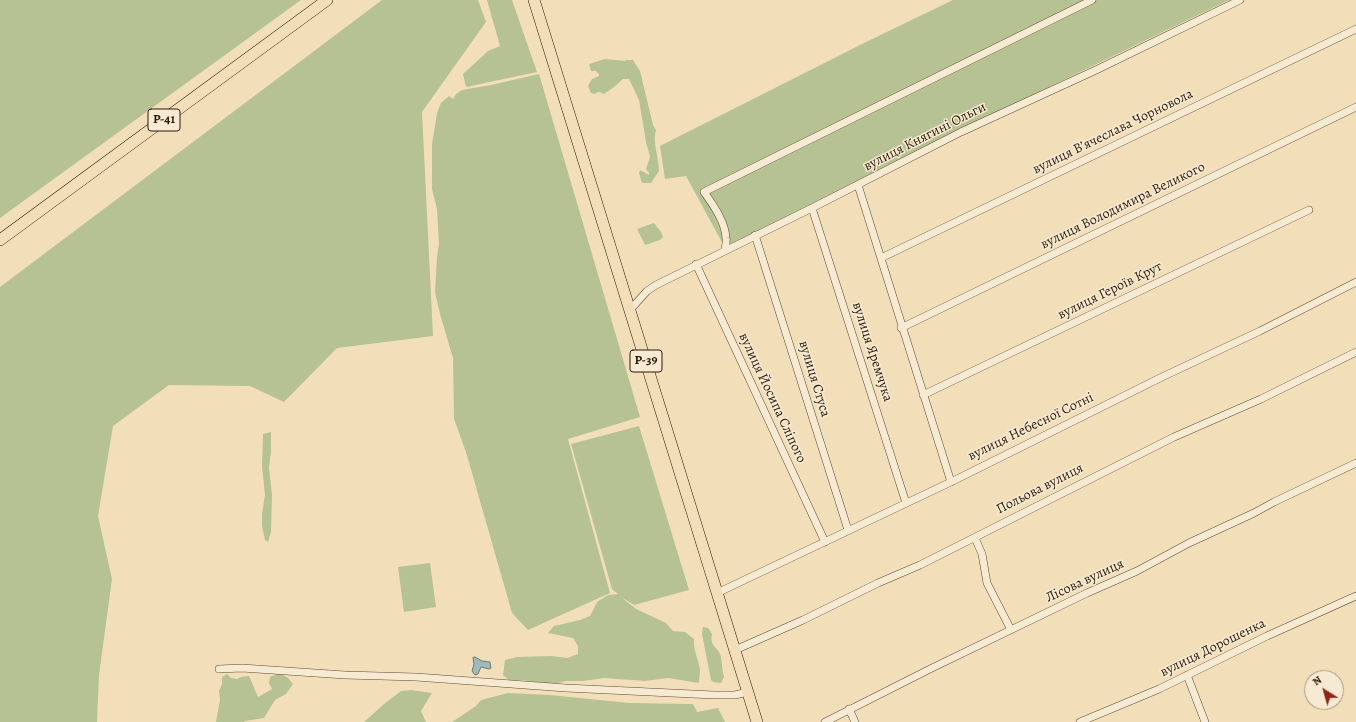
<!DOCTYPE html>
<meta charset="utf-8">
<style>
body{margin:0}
#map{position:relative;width:1356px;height:722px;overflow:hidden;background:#f2dfba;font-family:Alegreya,serif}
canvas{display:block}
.north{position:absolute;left:1304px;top:670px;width:40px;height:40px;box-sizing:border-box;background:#f7ead2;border:1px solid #a59781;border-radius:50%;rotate:323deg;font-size:11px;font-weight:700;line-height:16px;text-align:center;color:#2b1a08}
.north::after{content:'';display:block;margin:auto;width:14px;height:18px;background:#8f2418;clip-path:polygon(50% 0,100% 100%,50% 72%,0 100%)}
</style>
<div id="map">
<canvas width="1356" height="722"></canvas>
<div class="north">N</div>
</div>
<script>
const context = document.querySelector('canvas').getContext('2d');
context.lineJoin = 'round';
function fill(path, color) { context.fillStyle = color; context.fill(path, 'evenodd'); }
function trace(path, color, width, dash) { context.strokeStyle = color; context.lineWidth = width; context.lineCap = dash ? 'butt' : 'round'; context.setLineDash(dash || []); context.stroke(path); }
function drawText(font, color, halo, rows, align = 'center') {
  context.font = font + ' Alegreya,serif'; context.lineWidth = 3; context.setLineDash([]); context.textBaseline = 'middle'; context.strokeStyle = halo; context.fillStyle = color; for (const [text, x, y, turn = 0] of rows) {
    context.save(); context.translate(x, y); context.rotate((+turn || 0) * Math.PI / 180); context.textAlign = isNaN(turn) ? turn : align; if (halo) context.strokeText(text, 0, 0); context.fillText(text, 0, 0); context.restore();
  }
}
fill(new Path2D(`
 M0 0H301L0 218Z
 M382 0H478L486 22 422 112 433 336 337 348 284 402 250 386 169 385 113 426 98 516 112 579 99 675 97 722H0V287Z
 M487 0H512L537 72 466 87 463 74 488 51 500 46Z
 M953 0H1229L925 147 730 246H724L686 176 665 179 660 146 864 43Z
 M605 59 625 61 626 60H633L640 71 653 125 656 130C652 141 659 158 659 171L651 183H642L639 173 640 170 649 175V173L646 169 650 157 646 142 639 100 629 79H623L614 87 604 94 599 92 594 94 591 93 588 86 592 79 599 76V74L596 71H591L589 64Z
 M539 74 640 417 568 439 610 593 528 630 512 613 466 452 454 419 453 358 440 314 435 292 437 257 439 244 437 209 432 189V144L437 113 441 103 449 96 453 99 456 94 462 90 491 85Z
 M654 223 661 232 663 237 660 240 645 245 637 229Z
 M639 426 689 590 634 605 621 597 636 609 666 623 673 631 685 632 694 639C693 650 698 658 700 669 700 673 699 678 699 683L668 678 645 681 604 678 583 681H566L554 684 521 680 510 681 503 675 505 660 517 657 552 656 567 658 578 654V646L573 638 548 633 554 626 580 620 590 616 597 602 608 595 618 594 612 589 571 444Z
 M271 432V452L269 467 272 495 271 532 268 542 265 540 262 526V514L265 495 262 466 263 434Z
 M430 563 436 607 404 612 398 567Z
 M703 627 708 628 712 634C709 647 719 647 721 657 722 664 722 670 724 677L721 683 713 682 711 680 702 634Z
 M280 673 288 678 293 684 286 694 275 700 264 718 245 721 244 722H216L220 700 219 691 222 684V677L227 674 231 678 237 679 241 677 249 676 258 697 272 689 269 683 270 677Z
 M411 690 432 693 421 711 426 722H364L384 704 401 691Z
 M508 693 550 695 629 703 693 704 697 712 718 708 725 722H452L476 706 481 700Z`), '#b6c293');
const water = new Path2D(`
 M475 657 482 661 490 662 491 668 489 669 481 667 478 674 475 675 472 671 474 664 473 658Z`);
fill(water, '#9fbaba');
trace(water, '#717a73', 1);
const minor = new Path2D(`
 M858 185 951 482
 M812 208 906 503
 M755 235 848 530
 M725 250C725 246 727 242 726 238 725 221 713 205 704 192L1092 0
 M881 258 1356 29
 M696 264 825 542
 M630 310 647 291 656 285 812 208 961 132 1096 70 1240 0
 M901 328 1356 107
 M923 395 1309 210
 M975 538 982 554 987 583 1011 630
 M717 593 955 480 1162 377 1260 331 1356 282
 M735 650 803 620 878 583 920 565 1174 437 1261 399 1356 352
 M219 669 242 668 345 675 416 677 566 688 714 695H735L748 692
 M1187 675 1205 722
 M849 709 855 722
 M825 722 932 668 1087 593 1137 571 1189 543 1254 513 1274 502 1356 463
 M1080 722 1159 689 1267 636 1356 596`);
const primary = new Path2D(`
 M534 0 757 722
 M0 240 327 0`);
trace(minor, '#5d4b34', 8);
trace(primary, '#2b1a08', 12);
trace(minor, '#f7ead2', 7);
trace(primary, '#f2dfba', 11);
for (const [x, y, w] of [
 [164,120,32],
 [646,361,32]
]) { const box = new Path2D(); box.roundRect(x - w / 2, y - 11, w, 22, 3); context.fillStyle = '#f7ead2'; context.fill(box); trace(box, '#2b1a08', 1); }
drawText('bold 13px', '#2b1a08', null, [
 ["Р-41",164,120],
 ["Р-39",646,361]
]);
drawText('14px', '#2b1a08', '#f7ead2', [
 ["вулиця Вʼячеслава Чорновола",1113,132,-26],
 ["вулиця Княгині Ольги",925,137,-27],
 ["вулиця Володимира Великого",1123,206,-26],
 ["вулиця Героїв Крут",1110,291,-26],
 ["вулиця Яремчука",872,352,72],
 ["вулиця Стуса",814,379,73],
 ["вулиця Йосипа Сліпого",772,398,65],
 ["вулиця Небесної Сотні",1031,427,-26],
 ["Польова вулиця",1040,489,-27],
 ["Лісова вулиця",1085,581,-25],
 ["вулиця Дорошенка",1213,648,-26]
]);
</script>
